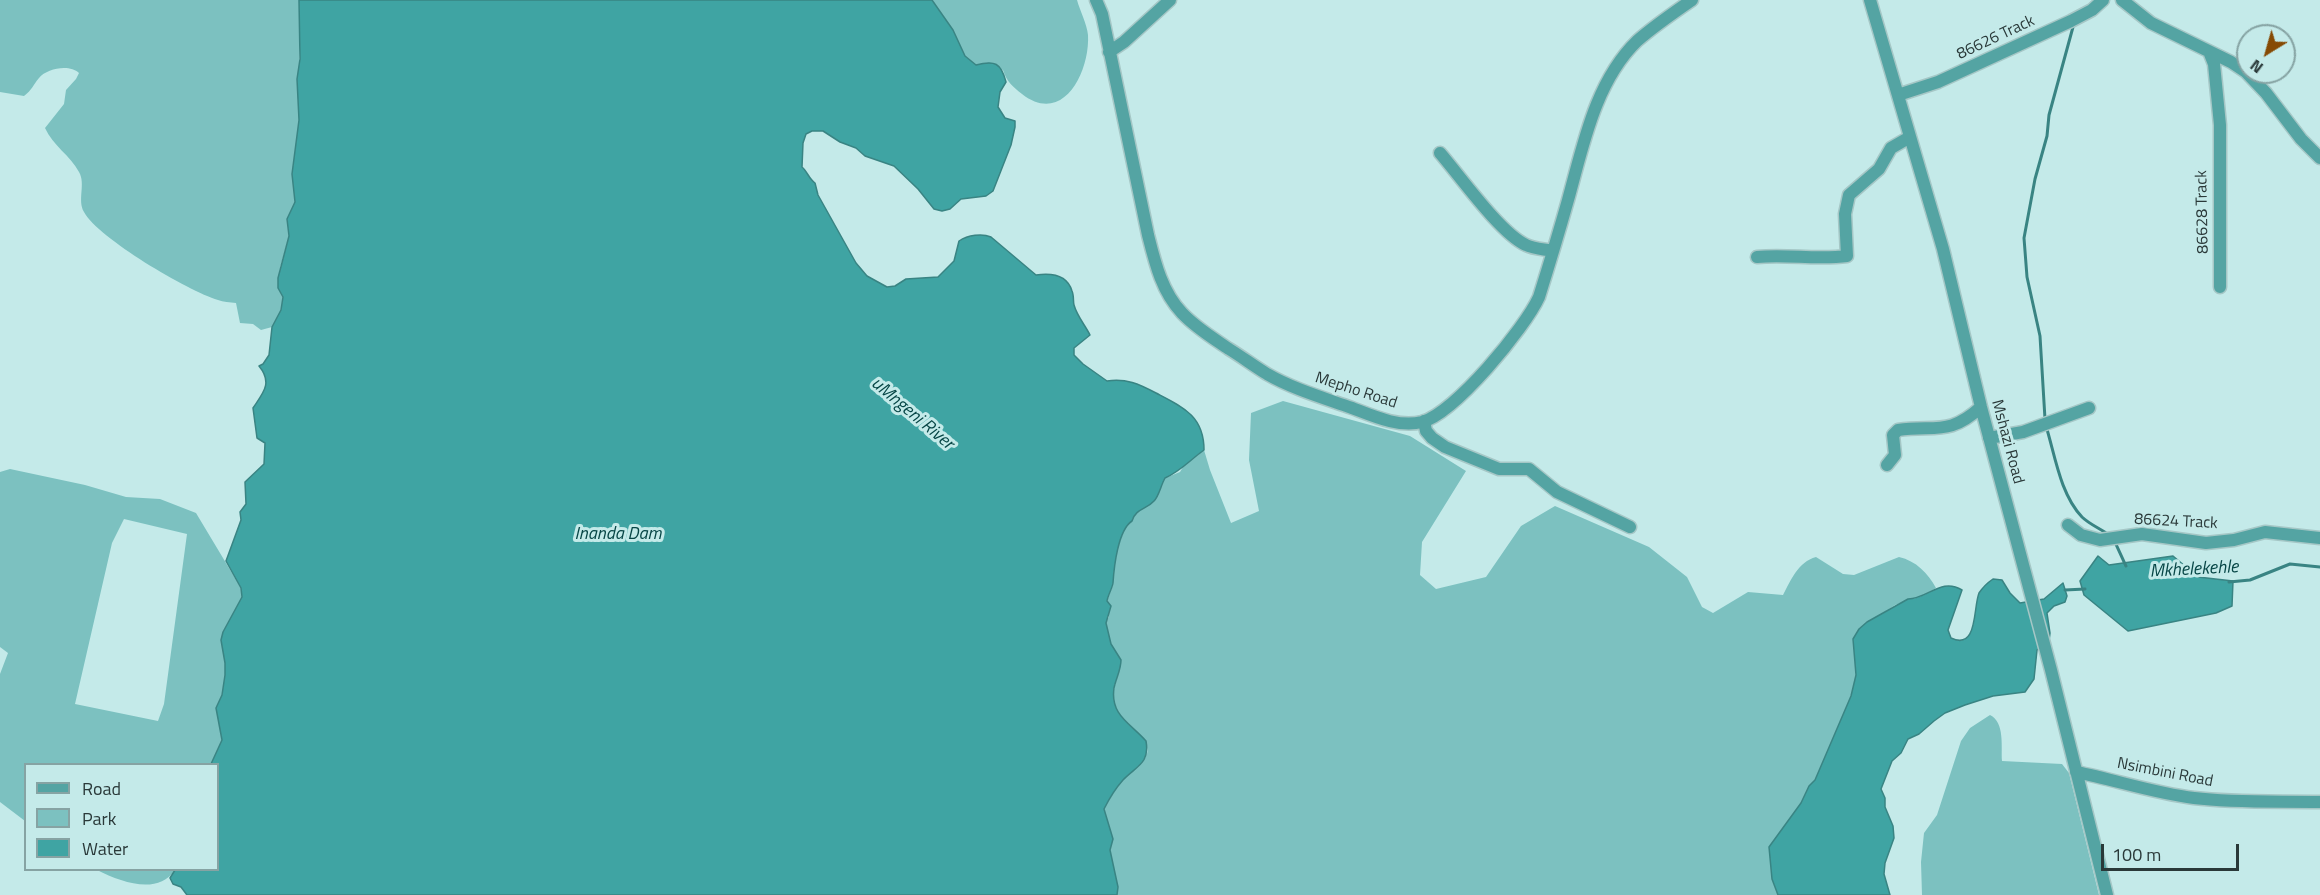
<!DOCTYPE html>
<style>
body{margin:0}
#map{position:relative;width:2320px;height:895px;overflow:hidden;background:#c4eae9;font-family:"Titillium Web",sans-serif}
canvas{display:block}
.legend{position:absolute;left:24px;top:763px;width:195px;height:108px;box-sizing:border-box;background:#c4eae9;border:2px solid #86a3a3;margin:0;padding:8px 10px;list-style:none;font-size:18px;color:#2a3939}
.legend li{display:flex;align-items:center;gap:12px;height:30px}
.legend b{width:30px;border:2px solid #86a3a3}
.north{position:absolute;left:2236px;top:24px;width:60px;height:60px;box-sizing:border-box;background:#c4eae9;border:2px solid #86a3a3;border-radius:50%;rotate:217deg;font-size:16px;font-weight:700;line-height:24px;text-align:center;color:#2a3939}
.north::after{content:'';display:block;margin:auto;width:21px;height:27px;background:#864a04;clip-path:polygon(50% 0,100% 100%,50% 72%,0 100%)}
.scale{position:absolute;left:2101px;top:844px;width:138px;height:27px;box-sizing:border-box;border:3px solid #2a3939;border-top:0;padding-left:8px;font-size:18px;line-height:21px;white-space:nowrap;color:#2a3939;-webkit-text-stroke:4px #c4eae9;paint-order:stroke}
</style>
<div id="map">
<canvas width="2320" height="895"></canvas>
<ul class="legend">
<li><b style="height:8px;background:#54a4a3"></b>Road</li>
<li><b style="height:16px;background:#7cc1c0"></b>Park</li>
<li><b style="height:16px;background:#3fa4a3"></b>Water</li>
</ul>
<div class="north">N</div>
<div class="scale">100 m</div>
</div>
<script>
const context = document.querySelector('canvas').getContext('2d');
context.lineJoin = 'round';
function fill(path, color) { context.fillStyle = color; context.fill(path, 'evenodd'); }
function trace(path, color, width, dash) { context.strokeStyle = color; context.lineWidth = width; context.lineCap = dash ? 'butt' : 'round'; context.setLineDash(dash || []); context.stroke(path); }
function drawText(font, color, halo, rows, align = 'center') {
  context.font = font + ' "Titillium Web",sans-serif'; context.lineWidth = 6; context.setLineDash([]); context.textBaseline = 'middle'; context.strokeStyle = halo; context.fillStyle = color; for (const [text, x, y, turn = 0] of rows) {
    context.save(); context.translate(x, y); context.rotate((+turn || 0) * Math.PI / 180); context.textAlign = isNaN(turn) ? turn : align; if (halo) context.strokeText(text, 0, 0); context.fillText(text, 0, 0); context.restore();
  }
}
fill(new Path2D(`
 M0 0H299V120L292 174 295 202 287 220 289 236 280 268 278 288 283 297 281 310 272 327 261 330 253 324 240 323 236 303C230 302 223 302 218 300 188 291 98 238 84 212 77 200 86 184 79 172 70 155 53 146 45 128L64 104 66 90 76 79 79 73C70 64 47 68 39 78 33 85 32 90 24 96L0 92Z
 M932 0H1077C1080 11 1087 24 1088 35 1090 72 1063 126 1022 94 1012 86 1007 82 1003 70L986 63 976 65 965 56 953 30Z
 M1283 401 1410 436 1466 471 1422 542 1420 575 1436 589 1486 577 1521 526 1555 506 1649 547 1687 577 1702 607 1713 613 1748 592 1783 595C1791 580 1798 562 1816 557L1843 574 1854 575 1899 557C1916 561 1928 573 1936 588L1927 594 1895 605 1859 629 1853 639 1856 675 1851 696 1815 780 1809 786 1801 803 1769 847 1772 879 1778 895H1117L1118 887 1110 850 1113 839 1104 809C1109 799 1115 790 1122 781 1130 771 1142 767 1147 754 1152 739 1123 724 1116 710 1108 694 1120 676 1121 660L1111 645 1105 623 1109 617 1107 601 1113 585 1114 558 1126 525 1132 521 1134 515 1141 507 1151 503 1165 478 1180 472 1183 467 1204 450 1210 470 1231 523 1259 511 1249 460 1251 413Z
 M10 469 85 485 126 497 160 499 196 513 241 588 242 597 223 632 221 640 225 663V676L222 695 216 708 222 740 211 764H26L25 821 0 802V674L8 653 0 647V472ZM124 519 187 534 164 704 158 721 75 704 112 543Z
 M1990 715C2005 722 2001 747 2002 761L2062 764 2069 773 2099 895H1922L1921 862 1924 833 1937 815 1961 741 1970 728Z
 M97 870H175C158 895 123 883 97 870Z`), '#7cc1c0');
const water = new Path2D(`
 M299 0H932L953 30 965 56 976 65C995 60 1001 63 1006 82L1000 92 998 107 1005 118 1015 121V127L1011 145 993 191 986 196 961 199 950 209 942 211 934 209 918 189 894 166 865 156 856 148 840 142 823 131H812L806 134 803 143 802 167C807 171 809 179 815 183L818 195 856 263 867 276 887 287 895 286 906 279 938 277 954 261 959 241C968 235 982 233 991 237L1036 275C1050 273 1067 274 1072 291 1074 295 1073 301 1074 305 1077 316 1085 325 1090 335L1074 348V355L1083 364 1107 381C1126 378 1139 384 1156 393 1183 407 1204 416 1204 450 1190 460 1181 471 1165 478 1161 485 1159 496 1154 501 1146 510 1136 508 1132 521 1118 530 1114 567 1113 583 1112 589 1108 595 1107 601L1111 606 1106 623 1111 644 1121 660C1121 670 1116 678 1114 688 1110 715 1130 723 1146 741 1150 764 1136 766 1123 780 1115 789 1109 799 1104 809L1113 839 1110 850 1118 887 1117 895H187L181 887 173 884 170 878 175 870H218V764H211L222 740 216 708 222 695 225 675V663L221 640 223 632 242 597 241 588 226 561 241 520 240 512 246 504 245 482 264 464 265 443 257 438 253 408C263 393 273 383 259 366L263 364 269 355 272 327 281 310 283 297 278 288V278L289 236 287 219 295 202 292 174 299 120 297 79 300 59Z
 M2098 556 2109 565 2173 556 2198 577 2233 581 2232 606 2216 613 2128 631 2084 595 2080 581Z
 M1993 579 2002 580 2010 593 2020 603 2044 599 2063 583 2067 596 2065 602 2054 606 2047 613 2050 633 2049 641 2037 650 2034 679 2025 692 1993 696 1965 705 1945 713 1934 721 1919 734 1908 739 1901 753 1892 761 1881 789 1885 798V807L1893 826 1894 838 1885 863 1884 874 1890 895H1778L1772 879 1769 847 1801 803 1809 786 1815 780 1851 696 1856 675 1853 639 1859 629 1867 622 1908 599C1928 599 1941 577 1962 590L1948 630 1951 638C1978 651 1973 608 1979 593 1983 587 1987 583 1993 579Z`);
fill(water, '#3fa4a3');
trace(water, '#398483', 1.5);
trace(new Path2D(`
 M2045 419 2040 336 2027 277 2024 238 2035 179 2047 136 2049 115 2073 27
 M2046 426C2055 455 2060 494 2082 517 2089 524 2101 529 2109 535
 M2115 542 2126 566
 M2229 582 2250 580 2290 564 2320 567
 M2065 590 2085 589`), '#398483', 3);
const minor = new Path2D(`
 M1096 0 1102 14 1148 235C1155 263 1162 292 1182 313 1196 328 1213 338 1229 349 1242 357 1254 366 1267 374 1293 389 1324 398 1352 408 1373 416 1399 428 1422 422 1455 413 1525 328 1539 297 1549 265 1559 232 1568 200 1583 146 1595 82 1637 41 1654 26 1673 13 1692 0
 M1870 0 1943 249 1981 407 2051 670 2107 895
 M2122 0 2151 23 2231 62 2246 72 2266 93 2301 139 2320 158
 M1109 52 1124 42 1170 0
 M2210 54 2214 64 2220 125V287
 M1898 95 1938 82 2071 21 2092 10 2103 0
 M1440 153C1460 176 1500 233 1526 245 1534 249 1544 249 1553 251
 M1757 257C1787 254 1817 260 1847 256L1845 214 1849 195 1879 169 1891 148 1910 137
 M1424 421 1426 431 1432 438 1445 447 1499 469H1529L1557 492 1630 527
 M1989 438 2023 432 2089 408
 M1887 465 1895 455 1893 435 1898 430C1936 425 1949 436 1981 407
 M2068 525 2081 535 2100 540 2142 534 2206 543 2234 540 2265 532 2320 538
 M2076 772C2116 780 2154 793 2194 798 2236 803 2278 801 2320 802`);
trace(minor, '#a5c7c6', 15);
trace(minor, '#54a4a3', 12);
drawText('16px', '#2a3939', '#c4eae9', [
 ["86626 Track",1996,38,-25],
 ["86628 Track",2203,212,-91],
 ["Mepho Road",1356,391,18],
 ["Mshazi Road",2007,442,75],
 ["86624 Track",2176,522,3],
 ["Nsimbini Road",2165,773,11]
]);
drawText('italic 18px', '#074646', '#c4eae9', [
 ["uMngeni River",912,414,40],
 ["Inanda Dam",618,535],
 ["Mkhelekehle",2194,570,-3]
]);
</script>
